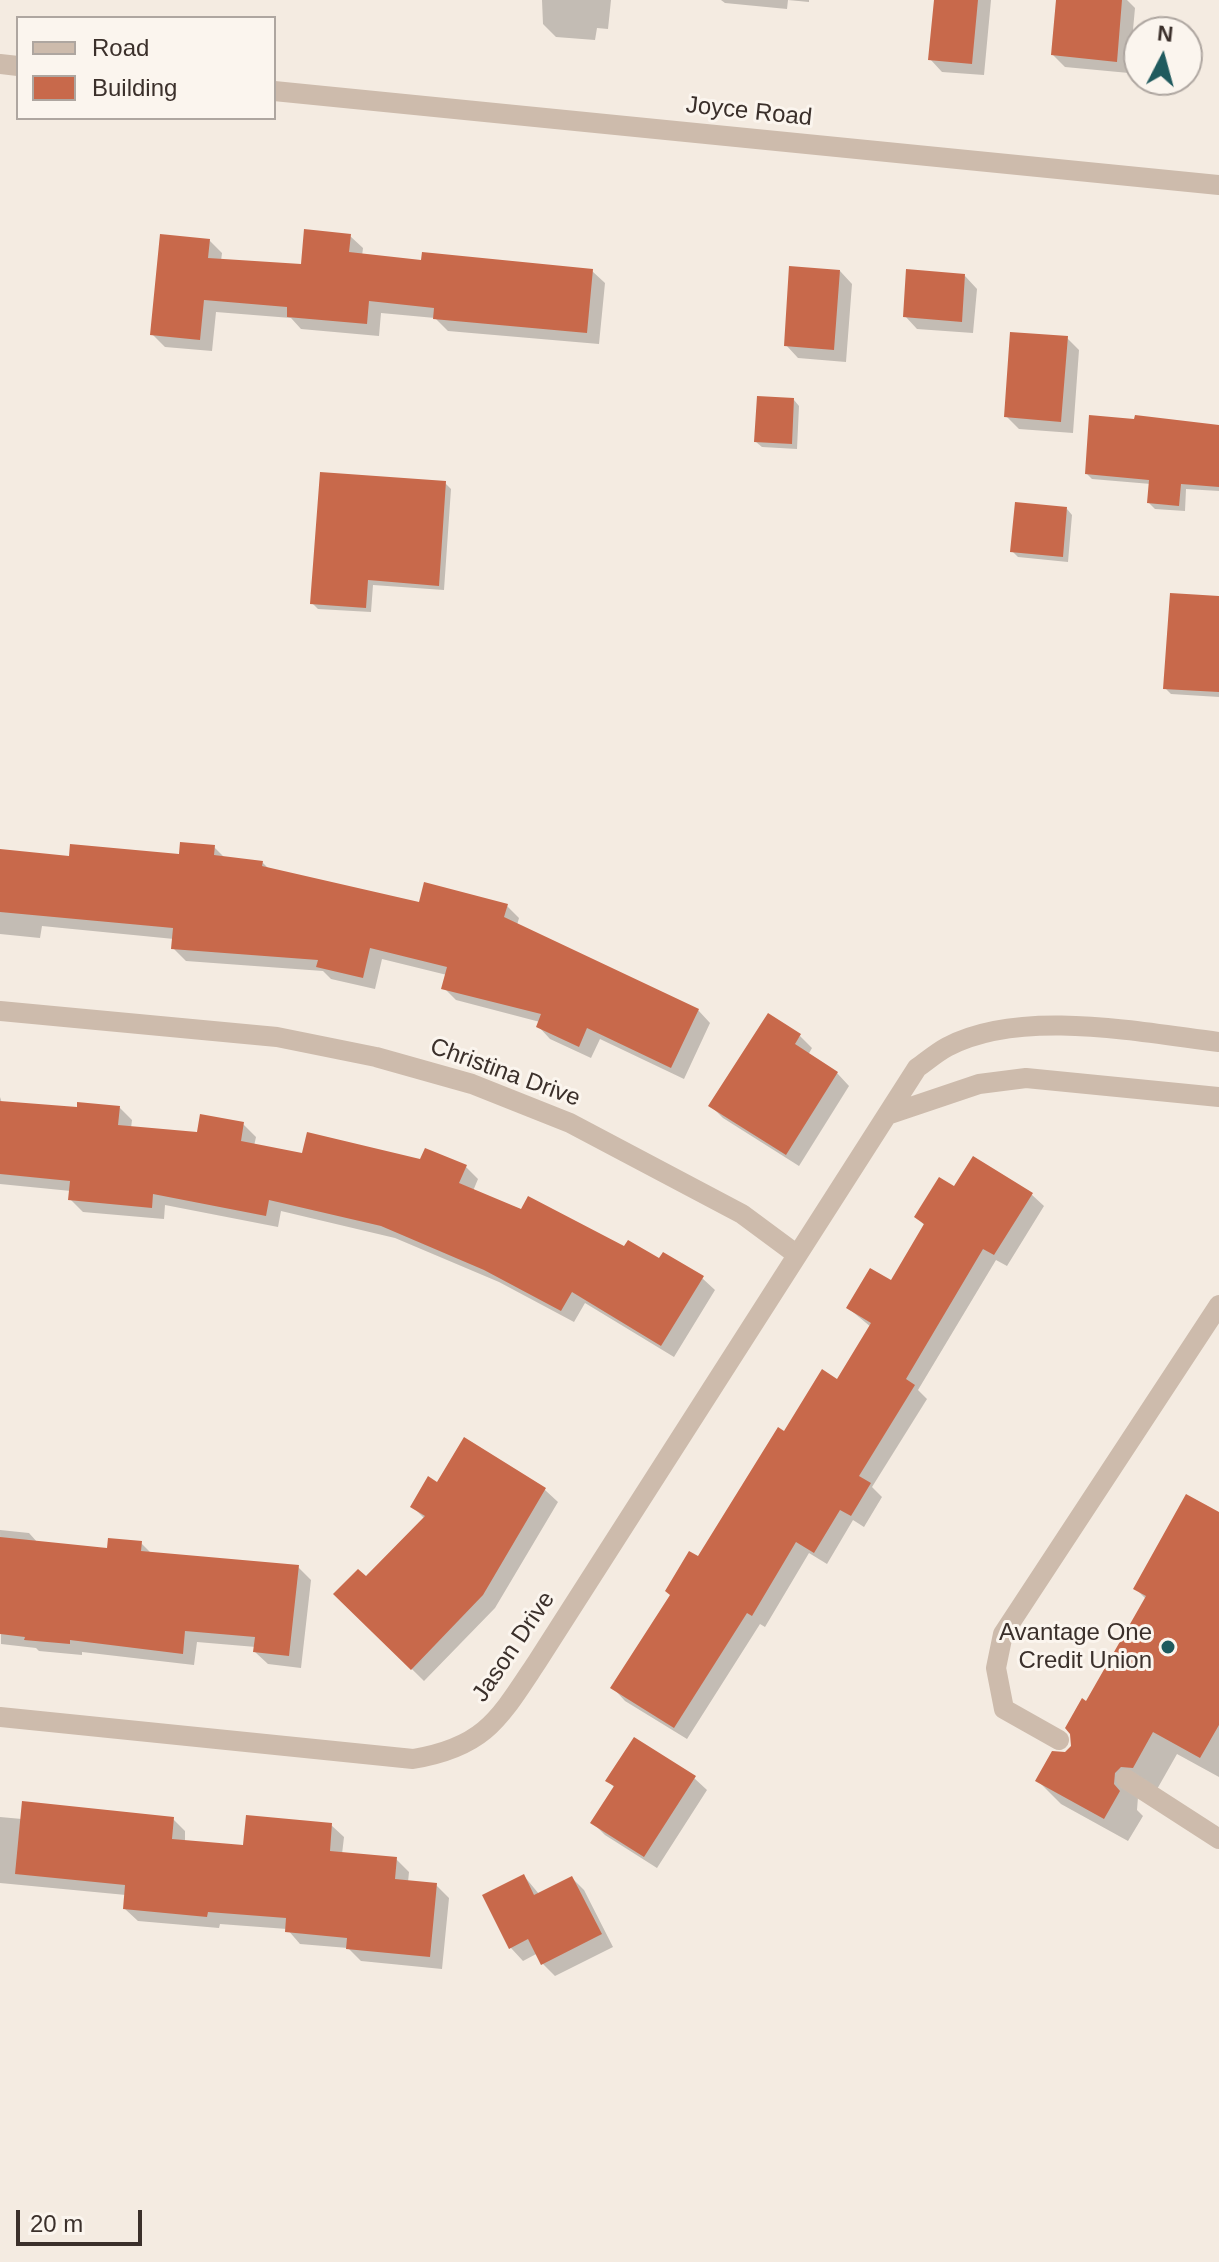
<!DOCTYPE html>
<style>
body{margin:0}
#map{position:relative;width:1219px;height:2262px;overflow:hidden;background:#f4ebe1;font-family:Arial,sans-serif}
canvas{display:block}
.legend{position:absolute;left:16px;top:16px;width:260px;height:104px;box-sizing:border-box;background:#fbf5ee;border:2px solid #aea6a0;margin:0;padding:10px 14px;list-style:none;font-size:24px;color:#3b302b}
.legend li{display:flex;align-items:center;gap:16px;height:40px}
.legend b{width:40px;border:2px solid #aea6a0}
.north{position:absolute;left:1123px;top:16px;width:80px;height:80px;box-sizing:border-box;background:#fbf5ee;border:2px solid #aea6a0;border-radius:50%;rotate:6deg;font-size:22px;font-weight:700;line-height:32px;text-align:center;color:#3b302b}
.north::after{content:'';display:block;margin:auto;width:28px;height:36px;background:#1f5a5e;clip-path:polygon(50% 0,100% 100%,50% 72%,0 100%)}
.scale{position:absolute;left:16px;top:2210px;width:126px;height:36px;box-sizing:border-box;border:4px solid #3b302b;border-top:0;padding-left:10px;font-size:24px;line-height:28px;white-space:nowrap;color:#3b302b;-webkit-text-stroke:6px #fbf5ee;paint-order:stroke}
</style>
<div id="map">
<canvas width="1219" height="2262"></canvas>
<ul class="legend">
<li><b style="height:10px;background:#cdbbac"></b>Road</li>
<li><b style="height:22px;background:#c8694b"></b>Building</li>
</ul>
<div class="north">N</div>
<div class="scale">20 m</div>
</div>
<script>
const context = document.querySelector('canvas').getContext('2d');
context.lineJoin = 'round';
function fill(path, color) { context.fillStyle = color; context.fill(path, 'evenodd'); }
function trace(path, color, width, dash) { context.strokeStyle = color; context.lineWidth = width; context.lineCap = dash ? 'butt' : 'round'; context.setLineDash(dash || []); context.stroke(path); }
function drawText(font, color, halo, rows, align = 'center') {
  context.font = font + ' Arial,sans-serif'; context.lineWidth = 6; context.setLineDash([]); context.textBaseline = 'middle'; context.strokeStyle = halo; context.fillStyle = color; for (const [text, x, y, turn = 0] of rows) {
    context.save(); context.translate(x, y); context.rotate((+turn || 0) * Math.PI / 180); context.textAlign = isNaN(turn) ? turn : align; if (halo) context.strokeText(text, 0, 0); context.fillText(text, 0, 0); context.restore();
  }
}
fill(new Path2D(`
 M542 0H611L608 29 597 28 595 40 556 37 543 24Z
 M721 0H809V2L788 0 787 9 725 3Z
 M936 0H991L984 75 942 72 930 59Z
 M1058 0H1127L1135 8 1129 73 1065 67 1053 55Z
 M350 236 363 248 362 256 423 262 592 271 605 283 599 344 448 331 435 318 381 313 379 336 301 329 291 318 216 312 212 351 165 347 152 334 209 240 222 253 221 261 303 266Z
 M840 271 852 284 846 362 798 358 786 345Z
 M965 276 977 289 973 333 917 329 905 316Z
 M1067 338 1079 350 1073 433 1019 429 1006 416Z
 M794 400 799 406 797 449 762 447 756 442Z
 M1219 427V491L1186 489 1185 511 1155 509 1149 503 1151 484 1092 479 1087 474Z
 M445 483 451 489 444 590 373 585 371 612 318 609 312 603Z
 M1067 509 1072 515 1068 562 1018 557 1012 551Z
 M1219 598V697L1171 694 1165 688Z
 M214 847 226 859 262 862 269 869 420 904 507 906 519 918 517 925 698 1010 710 1023 684 1079 600 1039 591 1058 550 1039 538 1026 540 1022 456 1000 444 988 447 975 382 959 375 989 331 979 323 971 186 961 173 948 174 939 42 926 40 938 0 934V851L71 859 181 856Z
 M800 1036 812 1048 808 1055 837 1073 849 1086 799 1166 723 1118 711 1106Z
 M0 1097 2 1103 79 1110 120 1108 132 1120 131 1128 198 1134 243 1124 256 1137 254 1146 304 1155 421 1161 465 1166 478 1179 473 1191 702 1278 715 1290 674 1357 585 1303 574 1322 499 1282 395 1238 281 1211 278 1227 165 1205 164 1219 83 1212 70 1199 71 1191 0 1184Z
 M955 1189 1031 1194 1044 1206 1007 1266 996 1260 918 1390 927 1399 872 1487 882 1497 864 1527 853 1520 827 1564 809 1553 765 1627 760 1624 687 1739 625 1701 613 1688 784 1433 837 1381 871 1327 848 1308 891 1283 925 1226 917 1217Z
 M465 1440 545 1490 558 1502 495 1608 424 1681 336 1594 366 1579 425 1519 412 1506 437 1484Z
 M1219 1514V1777L1177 1754 1156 1791 1138 1797 1137 1810 1143 1816 1128 1841 1061 1804 1038 1781 1073 1746 1087 1704 1146 1599 1136 1589Z
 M0 1530 29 1533 38 1543 109 1550 141 1543 152 1554 298 1567 311 1580 301 1668 268 1664 255 1652 256 1647 197 1642 194 1665 82 1652V1655L39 1651 36 1648 1 1644Z
 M694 1778 707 1790 657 1868 605 1835 593 1823 615 1788 608 1781Z
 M0 1817 22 1819H173L185 1831V1842L245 1848 331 1825 344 1837 342 1854 396 1859 409 1872 408 1882 436 1885 449 1898 442 1969 361 1961 348 1948 300 1944 287 1929 220 1924 219 1928 138 1921 125 1909 126 1895 0 1883Z
 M524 1876 539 1894 572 1878 584 1890 613 1947 555 1976 543 1964 538 1953 523 1961 511 1948 484 1896Z`), '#0003');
fill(new Path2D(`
 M934 0H978L972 64 928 60Z
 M1056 0H1122L1117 62 1051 55Z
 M304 229 351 234 349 252 421 260 422 252 593 269 587 333 433 319 434 308 369 301 367 324 287 317V307L204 300 200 340 150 335 160 234 210 239 208 258 301 264Z
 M789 266 840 270 834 350 784 346Z
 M906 269 965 274 962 322 903 317Z
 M1010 332 1068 336 1061 422 1004 417Z
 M757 396 794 398 792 444 754 442Z
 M1089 415 1134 419 1135 415 1219 425V487L1181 484 1179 506 1147 503 1149 480 1085 474Z
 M320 472 446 481 439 586 368 580 366 608 310 604Z
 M1015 502 1067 507 1063 557 1010 552Z
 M1170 593 1219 596V692L1163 689Z
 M180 842 215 845 214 855 263 861 262 866 419 902 424 882 508 904 504 917 699 1009 671 1068 587 1028 579 1047 536 1027 541 1014 441 989 447 967 370 948 363 978 316 967 318 960 171 949 173 928 0 912V849L69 856 70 844 179 854Z
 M768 1013 801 1034 795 1044 838 1072 786 1155 708 1106Z
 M0 1101 77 1107V1102L120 1106 118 1125 197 1132 200 1114 244 1122 241 1141 302 1153 307 1132 420 1159 425 1148 467 1165 459 1183 521 1209 528 1196 624 1246 628 1240 659 1258 663 1252 704 1276 661 1346 572 1292 561 1311 484 1270 381 1226 269 1200 266 1216 153 1194 152 1208 68 1200 70 1181 0 1174Z
 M973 1156 1033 1193 994 1255 983 1249 906 1379 915 1385 859 1476 871 1483 851 1516 840 1510 814 1553 796 1542 752 1616 747 1613 674 1728 610 1688 670 1595 665 1591 689 1551 698 1556 778 1427 784 1431 822 1369 837 1379 871 1323 846 1308 870 1268 891 1280 924 1224 914 1217 939 1177 954 1186Z
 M464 1437 546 1488 483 1595 411 1670 333 1594 358 1569 366 1576 425 1516 410 1507 428 1476 437 1482Z
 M1186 1494 1219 1512V1725L1200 1758 1153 1732 1133 1768 1121 1767 1115 1773 1114 1784 1120 1791 1104 1819 1035 1781 1052 1751 1065 1752 1071 1746 1070 1734 1065 1728 1082 1698 1086 1701 1146 1596 1133 1589Z
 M0 1537 107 1548 108 1538 142 1541 141 1551 299 1565 289 1656 253 1652 255 1637 185 1631 183 1654 70 1640V1644L24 1640 25 1637 0 1634Z
 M634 1737 696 1776 644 1857 590 1823 614 1786 605 1781Z
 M22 1801 174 1817 172 1839 243 1845 246 1815 332 1823 330 1851 397 1857 395 1879 437 1883 430 1957 346 1949 347 1938 285 1932 286 1918 208 1912 207 1917 123 1909 125 1885 15 1874Z
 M524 1874 534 1895 572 1876 602 1934 541 1965 528 1939 509 1949 482 1895Z`), '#c8694b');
trace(new Path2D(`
 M1059 1740 1004 1709 996 1668 1003 1634 1219 1305
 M1126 1779 1219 1839`), '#cdbbac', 20);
trace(new Path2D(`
 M0 64 18 66
 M274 91 1219 185
 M0 1011 277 1037 376 1057 472 1084 570 1123 742 1214 796 1254
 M887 1115 979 1084 1026 1078 1219 1097
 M0 1717 413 1759C485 1747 499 1719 537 1662L917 1068C927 1061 936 1053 947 1047 1020 1008 1139 1032 1219 1042`), '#cdbbac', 20);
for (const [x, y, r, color] of [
 [1168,1647,8,"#1f5a5e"]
]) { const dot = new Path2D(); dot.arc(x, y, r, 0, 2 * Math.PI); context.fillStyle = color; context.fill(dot); trace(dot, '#fbf5ee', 3); }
drawText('24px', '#3b302b', '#fbf5ee', [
 ["Joyce Road",749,112,6],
 ["Christina Drive",505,1073,20],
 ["Jason Drive",514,1647,-56]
]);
drawText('24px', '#3b302b', '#fbf5ee', [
 ["Avantage One",1152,1633],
 ["Credit Union",1152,1661]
], 'right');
</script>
